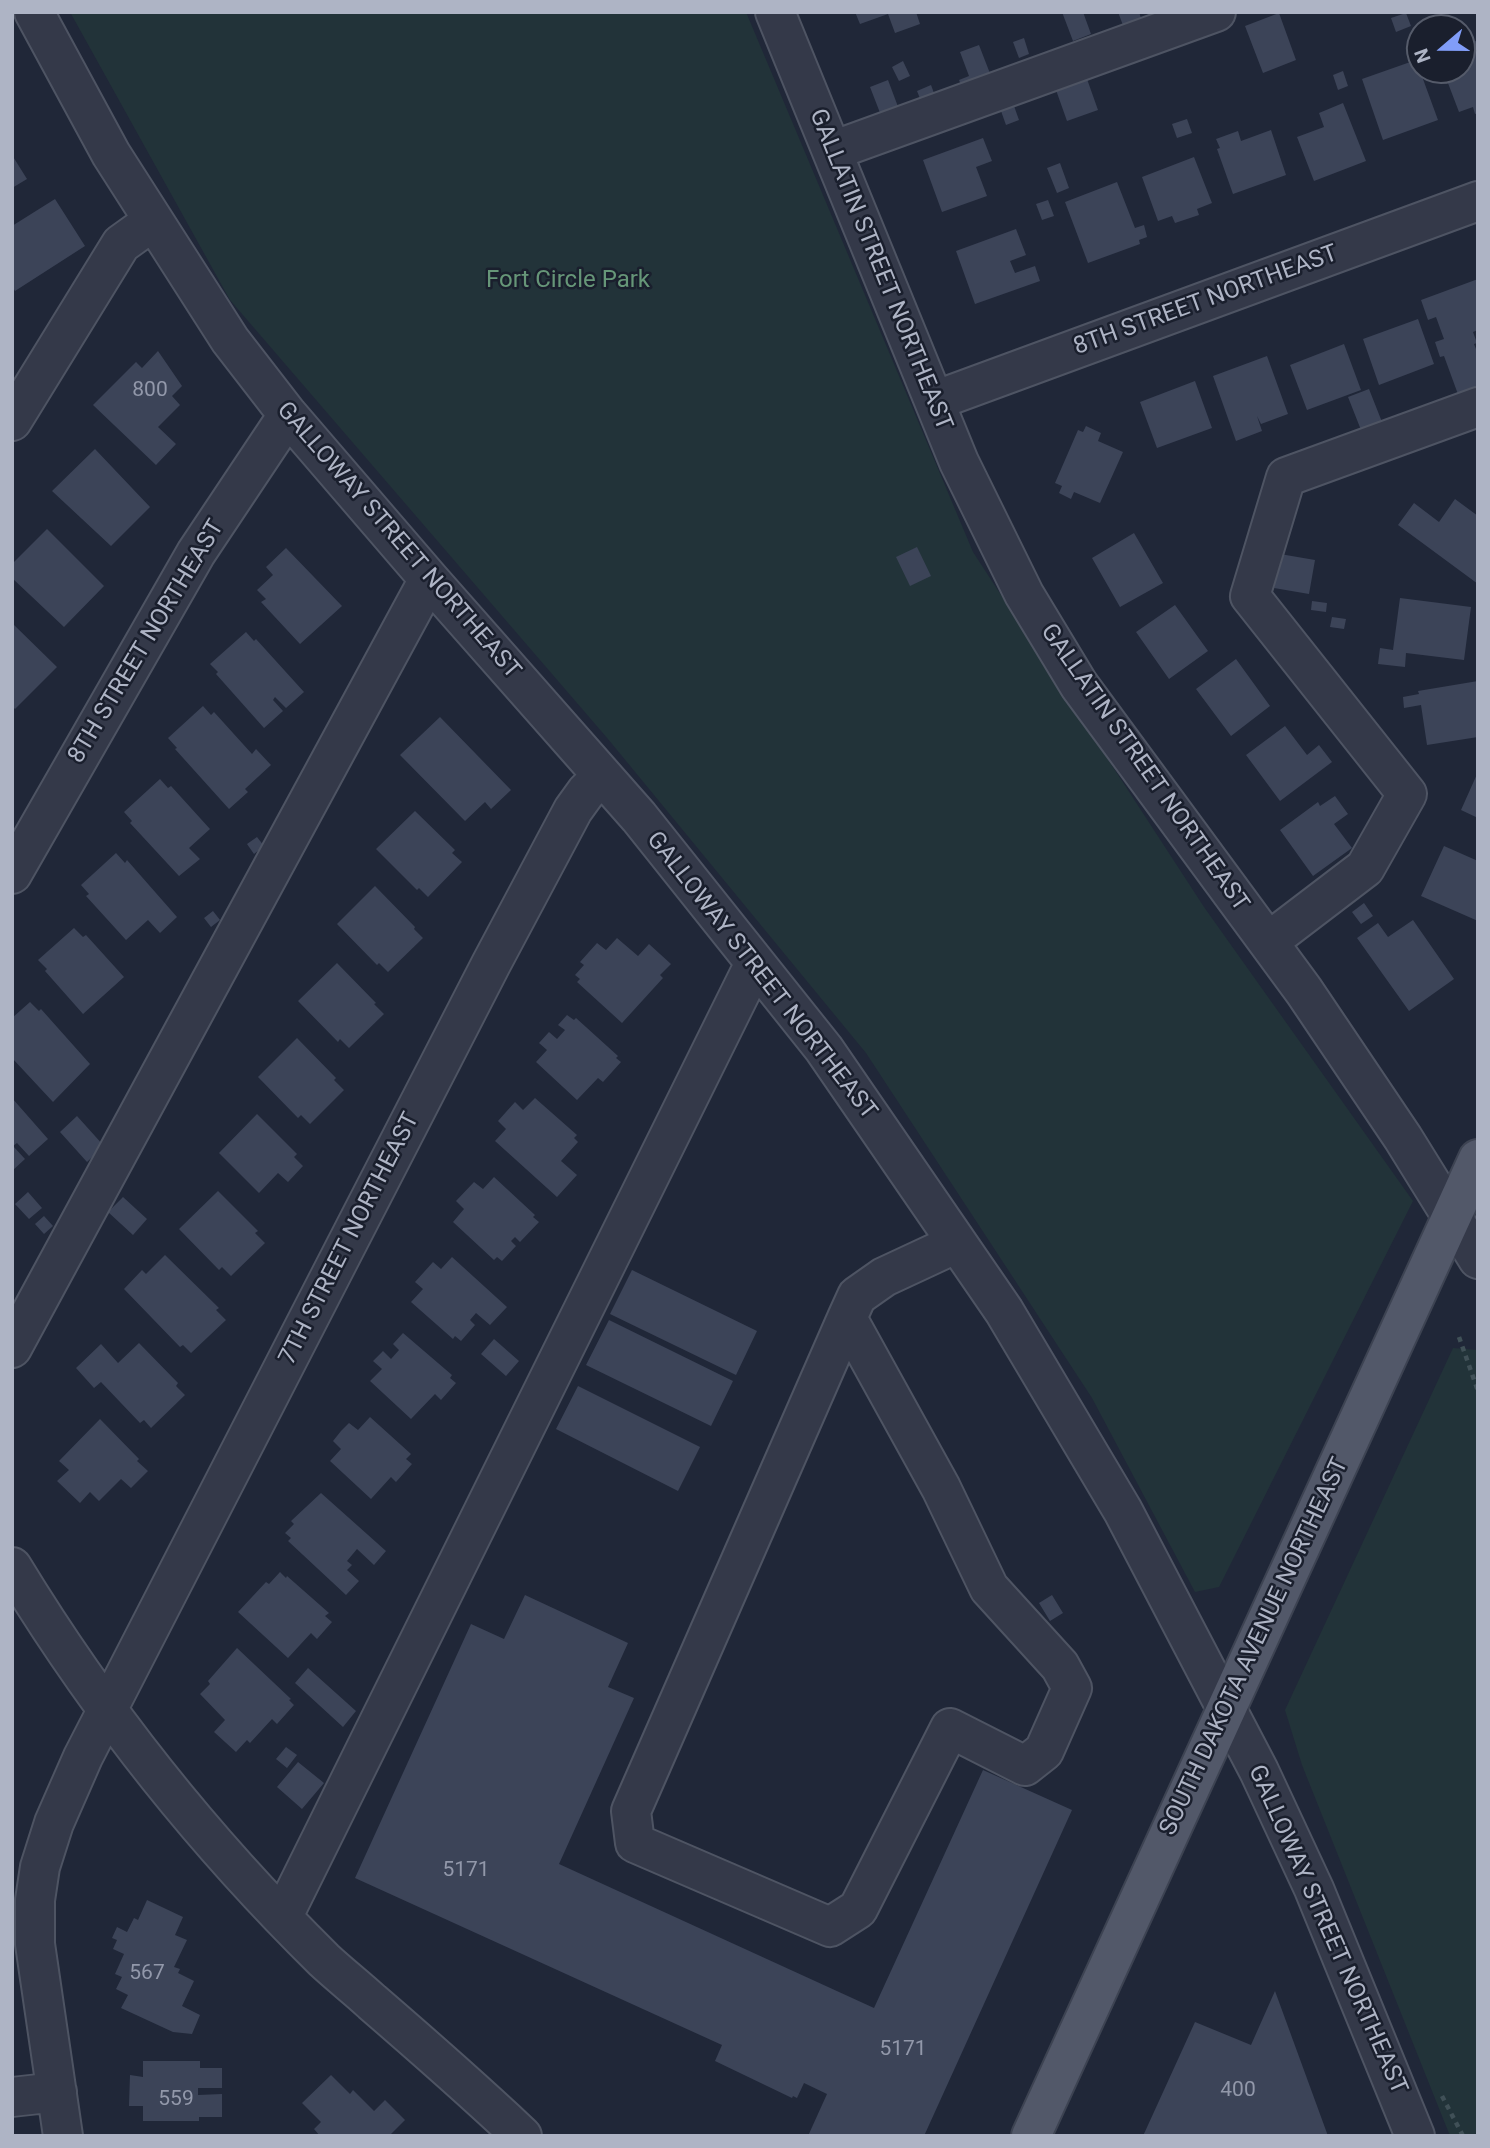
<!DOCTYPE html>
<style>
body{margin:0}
#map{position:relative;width:1490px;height:2148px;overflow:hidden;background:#202738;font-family:Roboto,sans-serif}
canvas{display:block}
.frame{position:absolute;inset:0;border:14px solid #aeb4c5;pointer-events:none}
.north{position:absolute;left:1406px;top:14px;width:70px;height:70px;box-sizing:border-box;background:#1a1f2d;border:2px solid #555b6a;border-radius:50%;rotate:250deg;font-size:19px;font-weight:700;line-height:28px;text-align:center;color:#aeb4c5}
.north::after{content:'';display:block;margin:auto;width:24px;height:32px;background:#819df8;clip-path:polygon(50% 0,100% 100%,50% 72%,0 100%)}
</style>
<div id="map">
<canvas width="1490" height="2148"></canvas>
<div class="frame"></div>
<div class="north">N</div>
</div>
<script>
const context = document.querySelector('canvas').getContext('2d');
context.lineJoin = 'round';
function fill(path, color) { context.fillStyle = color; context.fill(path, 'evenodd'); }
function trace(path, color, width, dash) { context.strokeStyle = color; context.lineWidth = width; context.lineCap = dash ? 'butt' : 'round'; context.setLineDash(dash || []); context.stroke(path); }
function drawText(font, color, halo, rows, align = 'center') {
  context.font = font + ' Roboto,sans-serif'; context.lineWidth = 5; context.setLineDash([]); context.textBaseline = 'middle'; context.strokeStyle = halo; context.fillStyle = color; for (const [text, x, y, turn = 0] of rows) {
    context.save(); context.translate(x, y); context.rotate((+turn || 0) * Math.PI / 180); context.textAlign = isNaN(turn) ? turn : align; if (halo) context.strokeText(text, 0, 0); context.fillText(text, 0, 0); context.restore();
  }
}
fill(new Path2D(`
 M70 12H746L973 552 1204 907 1413 1201 1219 1587 1195 1592 1092 1398 866 1053 608 739 230 300Z
 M1453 1348 1478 1350V2136H1450L1302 1765 1285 1710Z`), '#223339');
fill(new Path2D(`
 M855 12H916L920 24 895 33 888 14 860 24Z
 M1062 12H1083L1091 34 1073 41Z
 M1118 12H1139L1142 21 1124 28Z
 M1279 13 1296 60 1263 73 1245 26Z
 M1406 13 1411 26 1396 32 1391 18Z
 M1024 38 1029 54 1019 58 1013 42Z
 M1478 40V113L1475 114 1473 107 1459 112 1443 70H1462V60L1470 57 1466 45Z
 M979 45 991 76 964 92 959 80 969 76 960 52Z
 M1416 60 1438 120 1383 140 1362 79Z
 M903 61 910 76 899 81 892 67Z
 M1343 71 1348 86 1338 90 1333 75Z
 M1087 79 1098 110 1067 121 1056 90Z
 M888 80 900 112 882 118 870 87Z
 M931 85 937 101 923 106 917 91Z
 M1343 103 1366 161 1314 181 1297 137 1324 127 1319 113Z
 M1014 106 1019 120 1006 125 1001 111Z
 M1187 119 1192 133 1177 138 1172 124Z
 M1271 130 1286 175 1233 194 1217 149 1220 148 1216 139 1238 131 1241 141Z
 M983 138 992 161 976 167 987 196 942 212 923 160Z
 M12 155 27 179 12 188Z
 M1194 157 1212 203 1197 209 1199 215 1175 223 1172 216 1158 221 1142 177Z
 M1060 163 1069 188 1057 193 1047 168Z
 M1117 182 1135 228 1144 225 1147 237 1139 240 1140 244 1088 263 1065 202Z
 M55 199 85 246 15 291 12 286V226Z
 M1048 200 1054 216 1042 220 1036 204Z
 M1016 229 1026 255 1010 261 1015 273 1035 266 1040 281 975 304 956 251Z
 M1478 279V330L1473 332 1477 343 1474 344 1478 354V390L1459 397 1444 356 1440 357 1435 342 1444 339 1436 317 1428 320 1421 300Z
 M1418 319 1434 364 1379 385 1363 339Z
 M1344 344 1361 390 1307 410 1290 365Z
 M158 351 182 386 172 396 180 405 158 427 176 444 156 465 93 405 136 362 142 368Z
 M1267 356 1288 414 1261 424 1257 416 1262 431 1236 441 1213 376Z
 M1195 381 1212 428 1157 448 1140 402Z
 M1369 389 1382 422 1361 430 1348 397Z
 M1086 426 1101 433 1098 441 1123 452 1100 503 1074 492 1071 499 1059 493 1062 486 1055 483 1078 430 1083 432Z
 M95 449 150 507 111 546 52 491Z
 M1455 499 1478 516V584L1398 525 1414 503 1439 522Z
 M47 529 104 586 64 627 12 578V564Z
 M1134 533 1163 583 1120 607 1092 558Z
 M917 547 931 576 910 586 896 557Z
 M286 548 342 606 300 644 261 602 266 599 257 590 273 575 266 567Z
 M1280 554 1315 560 1309 594 1274 588Z
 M1400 598 1471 607 1464 660 1406 653 1405 667 1378 664 1380 648 1393 650Z
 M1312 601 1327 603 1326 612 1311 610Z
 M1175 605 1208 651 1169 679 1136 632Z
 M1332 617 1346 619 1344 629 1330 627Z
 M12 623 57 667 15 709 12 706Z
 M246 632 254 641 256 639 304 692 286 708 275 697 273 700 283 711 264 728 216 674 218 672 210 664Z
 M1236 659 1270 706 1231 736 1196 689Z
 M1478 681V737L1427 745 1421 705 1404 708 1403 697 1419 694 1418 691Z
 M203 706 211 715 214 712 252 754 256 749 271 765 246 788 245 789 248 792 229 809 175 749 177 748 168 738Z
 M440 717 511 790 491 809 485 802 465 821 400 755Z
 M1285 726 1307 755 1319 745 1332 762 1280 801 1246 755Z
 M1478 772V818L1461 810Z
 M160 779 168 788 171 786 210 829 189 848 200 859 179 876 130 823 132 821 124 812Z
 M1335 796 1348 814 1334 824 1352 848 1313 876 1280 830 1318 802 1320 806Z
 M415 811 455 850 452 853 462 862 428 897 419 888 417 890 376 849Z
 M257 837 264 846 254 854 247 844Z
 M1444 846 1478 861V921L1421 896Z
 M116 853 125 863 127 860 177 917 160 933 148 920 126 940 86 896 89 894 81 885Z
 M375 886 415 927 414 929 423 938 388 972 379 963 377 965 337 924Z
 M1364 903 1373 916 1361 924 1352 912Z
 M213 911 220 920 211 927 204 918Z
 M1413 920 1454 979 1409 1011 1357 938 1378 923 1388 937Z
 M74 928 83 937 86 935 124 977 83 1014 45 971 47 969 38 960Z
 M617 938 638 956 649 944 671 964 660 975 663 978 622 1023 577 982 580 979 575 975 584 965 580 962 597 943 606 950Z
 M337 963 376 1003 374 1004 384 1014 349 1048 340 1039 338 1042 298 1001Z
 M30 1002 39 1011 41 1009 90 1064 53 1102 12 1058V1018Z
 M567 1015 574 1020 576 1018 618 1056 616 1058 621 1062 603 1082 598 1078 577 1100 536 1062 547 1050 539 1043 549 1032 557 1039 565 1030 558 1025Z
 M297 1038 336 1078 334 1080 344 1090 310 1124 301 1115 298 1118 258 1077Z
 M12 1098 48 1139 29 1156 17 1143 13 1146 25 1159 12 1171Z
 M535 1098 577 1135 574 1138 578 1142 561 1161 577 1175 557 1197 495 1141 506 1129 498 1121 506 1112 515 1102 523 1110Z
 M257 1114 297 1154 294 1157 303 1166 288 1182 278 1173 259 1193 219 1153Z
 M77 1116 104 1146 87 1162 60 1132Z
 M494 1177 535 1215 533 1217 539 1222 520 1242 515 1237 511 1241 516 1246 502 1261 497 1257 494 1260 453 1222 464 1209 456 1201 474 1182 483 1189Z
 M218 1191 258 1231 255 1233 265 1243 231 1276 222 1267 219 1270 179 1229Z
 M28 1192 42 1208 29 1219 15 1204Z
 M123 1197 147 1219 133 1235 108 1212Z
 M44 1216 53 1226 44 1234 35 1224Z
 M165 1255 219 1308 216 1310 226 1320 191 1353 183 1345 180 1347 124 1289 142 1270 146 1274Z
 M452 1257 507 1307 490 1325 476 1313 470 1320 475 1325 461 1341 455 1336 453 1339 411 1302 423 1289 415 1282 433 1262 441 1269Z
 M632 1270 757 1331 736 1375 610 1314Z
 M609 1320 733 1381 711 1426 586 1365Z
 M403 1333 452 1375 450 1378 456 1383 441 1400 435 1394 411 1419 370 1381 382 1369 373 1361 383 1351 391 1359 399 1350 393 1344Z
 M494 1339 519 1361 506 1376 481 1354Z
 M139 1343 178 1383 176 1386 185 1395 151 1428 144 1420 140 1423 101 1382 94 1388 76 1368 101 1344 118 1363Z
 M578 1386 700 1447 678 1491 556 1429Z
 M370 1417 411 1454 406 1459 412 1464 396 1482 391 1477 371 1499 330 1461 341 1449 333 1441 341 1431 349 1423 358 1430Z
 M100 1419 139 1459 137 1461 148 1471 131 1488 121 1479 99 1501 90 1492 80 1503 57 1481 69 1470 59 1461Z
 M321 1493 386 1551 374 1565 357 1549 347 1561 352 1565 347 1570 359 1581 346 1595 288 1541 291 1538 285 1533 294 1524 291 1521Z
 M280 1572 286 1578 287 1576 329 1613 325 1616 332 1622 317 1639 311 1633 288 1658 238 1612 266 1582 269 1584Z
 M525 1595 628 1643 608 1687 634 1698 559 1864 874 2008 983 1770 1072 1810 924 2136H808L827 2094 804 2083 797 2098 793 2096 792 2098 715 2061 722 2045 355 1878 471 1624 504 1639Z
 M1052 1595 1063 1613 1050 1621 1039 1603Z
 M237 1648 291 1699 289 1700 294 1705 277 1724 272 1719 250 1743 247 1740 236 1752 214 1732 225 1720 200 1694 210 1684 208 1681Z
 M308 1668 356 1711 343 1727 295 1683Z
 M286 1747 297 1755 287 1768 276 1759Z
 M298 1762 324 1783 302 1809 277 1787Z
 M147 1900 183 1917 175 1935 187 1940 174 1967 180 1969 178 1973 194 1981 182 2006 200 2015 192 2034 173 2032 121 2008 128 1995 116 1989 122 1977 115 1974 124 1954 113 1949 117 1940 112 1938 117 1927 127 1932 134 1918 138 1920Z
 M1275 1991 1328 2136H1143L1195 2022 1251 2045Z
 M143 2061H200V2068H222V2088H198V2095L222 2094V2117H199V2121H143V2106H129L130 2075 143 2077Z
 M331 2075 350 2094 353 2090 374 2111 385 2100 405 2120 389 2136H320L314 2129 321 2122 302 2103Z`), '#3c4458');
const minor = new Path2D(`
 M34 12 111 154 230 340 288 415 429 579 639 817 824 1049 1004 1311 1123 1511 1259 1771 1314 1889 1415 2136
 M775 12 959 462 1024 594 1079 685 1304 991 1403 1138 1478 1259
 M832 151 1216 12
 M934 401 1478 201
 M12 421 121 244 153 221
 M12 874 196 553 288 415
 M1268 942 1365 868 1407 794 1250 596 1286 477 1478 407
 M847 1318 941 1488 989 1588 1060 1666 1072 1688 1044 1751 1025 1766 950 1728 858 1909 830 1927 635 1843 631 1811 847 1318 857 1296 884 1277 957 1243
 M12 1348 429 579
 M12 1567C99 1710 205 1843 324 1960 340 1975 357 1988 372 2002 423 2046 473 2090 522 2136
 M283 1916 755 963
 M12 2097 57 2092
 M63 2136 35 1944V1900L40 1867 54 1823 83 1757 491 964 573 810 586 792 602 776`);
const major = new Path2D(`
 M1031 2136 1478 1159`);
trace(minor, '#4e5463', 42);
trace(major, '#3d4352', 42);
trace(new Path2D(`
 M1459 1337 1478 1391
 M1442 2096 1463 2136`), '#405057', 4.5, [5, 5]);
trace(minor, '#343949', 38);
trace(major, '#525869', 38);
drawText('21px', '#9298aa', null, [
 ["800",150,391],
 ["5171",466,1871],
 ["567",147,1974],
 ["5171",903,2050],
 ["400",1238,2091],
 ["559",176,2100]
]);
drawText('24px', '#aeb4c5', '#1a1f2d', [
 ["GALLATIN STREET NORTHEAST",880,270,68],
 ["8TH STREET NORTHEAST",1206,301,-20],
 ["GALLOWAY STREET NORTHEAST",398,541,49],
 ["8TH STREET NORTHEAST",147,642,-59],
 ["GALLATIN STREET NORTHEAST",1144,768,55],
 ["GALLOWAY STREET NORTHEAST",761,976,52],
 ["7TH STREET NORTHEAST",350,1239,-63],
 ["SOUTH DAKOTA AVENUE NORTHEAST",1255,1647,-65],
 ["GALLOWAY STREET NORTHEAST",1327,1930,66]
]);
drawText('24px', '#669678', '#1a1f2d', [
 ["Fort Circle Park",568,281]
]);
</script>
